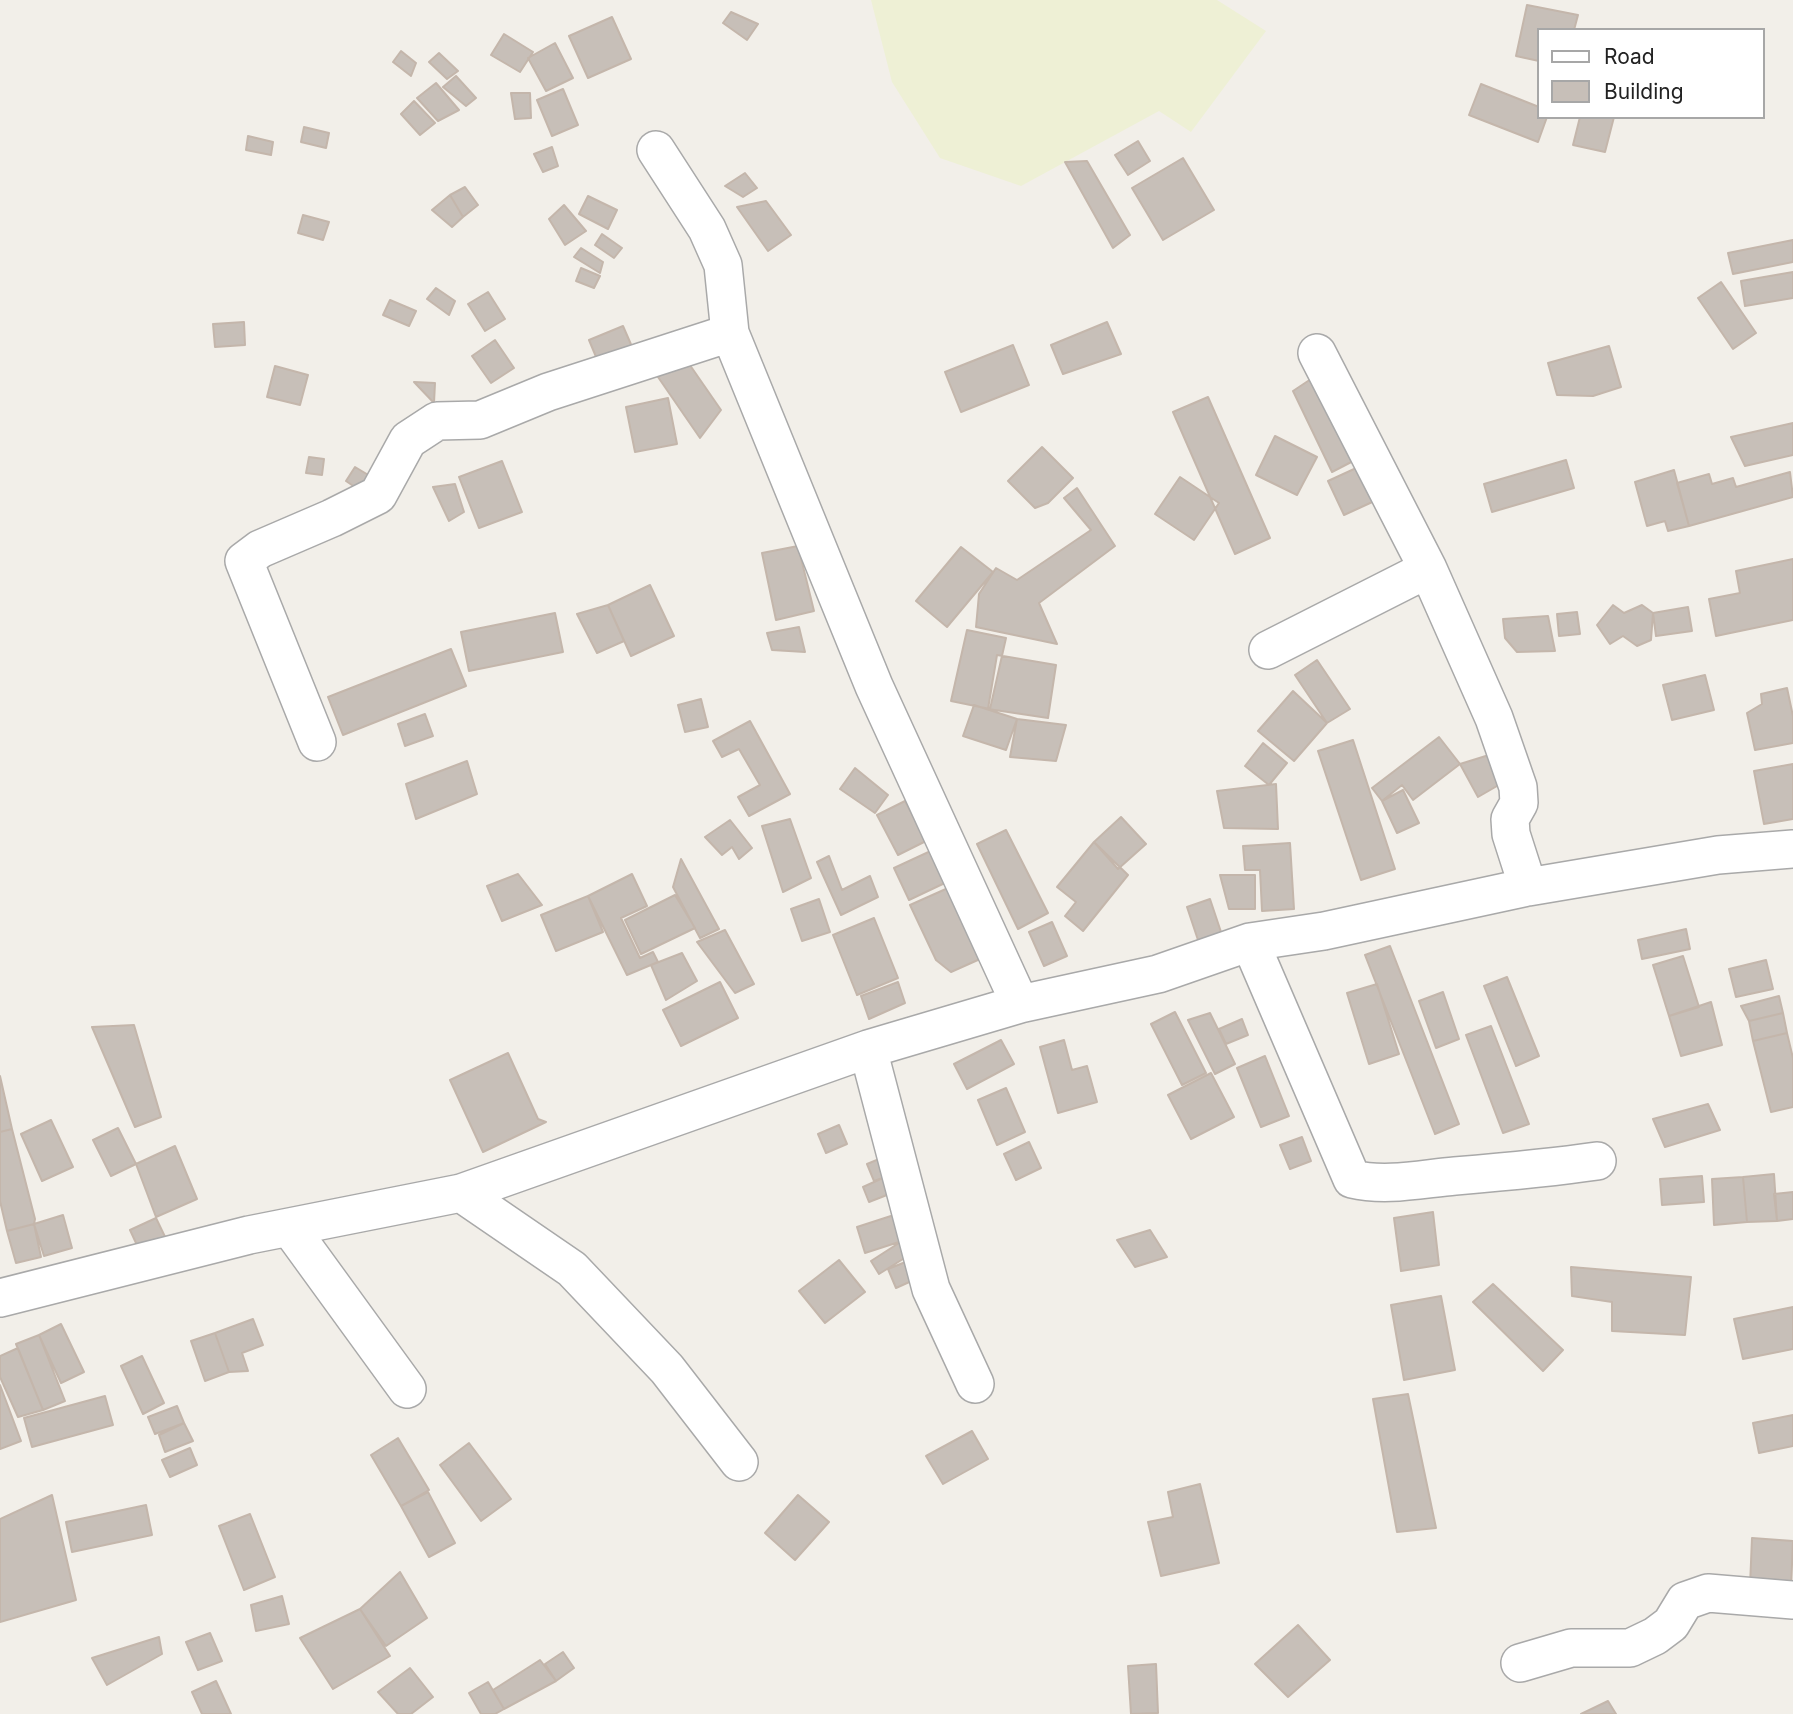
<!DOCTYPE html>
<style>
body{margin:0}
#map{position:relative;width:1793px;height:1714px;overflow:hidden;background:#f2efe9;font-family:Inter,sans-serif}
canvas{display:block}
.legend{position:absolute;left:1537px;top:28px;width:228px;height:91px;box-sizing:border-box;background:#fff;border:2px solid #a7a7a7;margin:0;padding:9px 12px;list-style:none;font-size:21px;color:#222}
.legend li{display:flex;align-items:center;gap:14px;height:35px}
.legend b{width:35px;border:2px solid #a7a7a7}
</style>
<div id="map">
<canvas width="1793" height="1714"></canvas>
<ul class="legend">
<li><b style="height:9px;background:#fff"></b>Road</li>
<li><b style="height:19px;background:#c7bfb8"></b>Building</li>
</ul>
</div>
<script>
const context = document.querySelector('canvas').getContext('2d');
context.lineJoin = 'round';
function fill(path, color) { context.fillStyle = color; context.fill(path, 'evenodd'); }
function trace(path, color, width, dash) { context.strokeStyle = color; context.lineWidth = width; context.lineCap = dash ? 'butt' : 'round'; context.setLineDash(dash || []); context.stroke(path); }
fill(new Path2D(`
 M871 0H1217L1266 31 1191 132 1159 111 1021 186 940 158 892 82Z`), '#eef0d5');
const building = new Path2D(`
 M1527 5 1578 15 1574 30H1539V61L1516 56Z
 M731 12 758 24 747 40 723 23Z
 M612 17 631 59 588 78 569 36Z
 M504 34 533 52 520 72 491 55Z
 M555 43 573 78 546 91 528 58Z
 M401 51 416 63 411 76 393 62Z
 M439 53 458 71 447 79 429 62Z
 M456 76 476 98 466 106 443 87Z
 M436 83 459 110 438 121 417 98Z
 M1481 84 1539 107V117H1547L1538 142 1469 115Z
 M563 89 578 125 552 136 537 100Z
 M511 93H530L531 118 515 119Z
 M414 101 435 123 420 135 401 114Z
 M1580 117H1614L1605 152 1573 145Z
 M304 127 329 133 326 148 301 142Z
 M248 136 273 142 271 155 246 150Z
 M1138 141 1150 161 1128 175 1115 155Z
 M552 147 558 166 543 172 534 154Z
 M1183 158 1214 210 1163 240 1132 188Z
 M1087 161 1130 235 1113 248 1065 162Z
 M745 173 757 188 743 197 725 186Z
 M465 187 478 205 463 217 450 195Z
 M450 195 463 217 452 227 432 210Z
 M588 196 617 210 608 229 579 214Z
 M766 201 791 235 768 251 737 207Z
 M564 205 586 231 565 245 549 219Z
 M303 215 329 222 323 240 298 233Z
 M602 234 622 248 614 258 595 245Z
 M1793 240V262L1733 274 1728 253Z
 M581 248 603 262 600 273 574 257Z
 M581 268 600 276 594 288 576 281Z
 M1793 272V298L1745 306 1741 281Z
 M1721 282 1756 333 1733 349 1698 298Z
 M436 288 455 301 449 315 427 299Z
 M488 292 505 319 485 331 468 304Z
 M390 300 416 311 409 326 383 315Z
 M244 322 245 345 215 347 213 324Z
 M1107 322 1121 354 1063 374 1051 345Z
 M623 326 633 349 599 364 589 340Z
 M495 340 514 368 491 383 472 356Z
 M1013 345 1029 385 961 412 945 372Z
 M1609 346 1621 387 1593 396 1557 395 1548 363Z
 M685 358 721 410 700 438 658 377Z
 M275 366 308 375 300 405 267 397Z
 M1317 375 1359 458 1332 472 1293 391Z
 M414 382 435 383 434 403Z
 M1208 397 1270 538 1235 554 1173 412Z
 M668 398 677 444 635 452 626 407Z
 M1793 423V455L1745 466 1731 437Z
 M1275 436 1317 457 1297 495 1256 475Z
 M1042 447 1073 478 1048 503 1035 508 1008 481Z
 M309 457 324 459 322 475 306 473Z
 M1566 460 1574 488 1492 512 1484 484Z
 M502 461 522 512 479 528 459 477Z
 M1365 464 1381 498 1344 515 1328 481Z
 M355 467 375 479 365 494 346 481Z
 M1674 470 1689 526 1668 531 1665 521 1647 526 1635 482Z
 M1790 472 1793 497 1689 526 1677 483 1709 474 1712 484 1733 478 1736 487Z
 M1180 477 1219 503 1194 540 1155 514Z
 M455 484 464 512 449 521 433 487Z
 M1077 488 1115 546 1039 603 1057 644 976 627 979 594 996 568 1017 580 1091 530 1064 498Z
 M798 546 814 611 776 620 762 553Z
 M961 547 993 572 947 627 916 601Z
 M1793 559V620L1716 636 1709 599 1740 593 1736 571Z
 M650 585 674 636 631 656 608 605Z
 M608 605 624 641 597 653 577 614Z
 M1613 605 1624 613 1642 605 1653 613 1651 640 1637 646 1623 636 1610 644 1597 625Z
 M1688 607 1692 631 1656 636 1653 613Z
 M1577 612 1580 634 1559 636 1557 614Z
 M555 613 563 652 469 671 461 632Z
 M1548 616 1555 651 1517 652 1505 638 1503 619Z
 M799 627 805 652 772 650 767 633Z
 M967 630 1006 638 990 709 951 701Z
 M451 649 466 686 343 735 328 697Z
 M997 655 1056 665 1048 718 988 709Z
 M1317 660 1350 709 1327 723 1295 675Z
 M1705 675 1714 710 1672 720 1663 685Z
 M1787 688 1793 716V743L1755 750 1747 713 1762 704 1761 694Z
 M1293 691 1327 723 1294 761 1258 731Z
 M701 699 708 727 685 732 678 705Z
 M974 705 1017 719 1006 750 963 736Z
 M425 714 433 736 405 746 398 724Z
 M1017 719 1066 725 1056 761 1010 757Z
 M750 721 790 794 749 816 738 797 760 785 739 749 722 757 713 741Z
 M1439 737 1460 764 1413 800 1402 785 1382 801 1372 788Z
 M1353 740 1395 869 1361 880 1318 751Z
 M1263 743 1287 763 1269 785 1245 766Z
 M1489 755 1504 782 1478 797 1460 764Z
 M467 761 477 794 416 819 406 784Z
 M1793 764V819L1764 824 1754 771Z
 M855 768 888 795 875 813 840 789Z
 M1276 784 1278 829 1224 828 1217 791Z
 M1403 790 1419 823 1397 833 1382 801Z
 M905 801 926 841 898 855 877 815Z
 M1121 817 1146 844 1118 869 1094 842Z
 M790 819 811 878 783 892 762 826Z
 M730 820 752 848 739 859 732 847 722 855 705 837Z
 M1006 830 1048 913 1018 929 977 844Z
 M1094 842 1128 875 1083 931 1065 916 1076 902 1057 887Z
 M1290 843 1294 909 1262 911 1260 870H1245L1243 846Z
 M935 849 949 881 909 900 894 868Z
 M829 856 842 890 870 876 878 897 841 915 817 862Z
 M681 859 719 929 700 938 673 887Z
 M518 874 542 905 502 921 487 886Z
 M632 874 647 906 621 918 640 958 653 952 658 962 627 975 588 896Z
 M1220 875H1255V909H1229Z
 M957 884 989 955 951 972 936 960 910 905Z
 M675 895 695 928 641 954 625 920Z
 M588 896 603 932 556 951 541 915Z
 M819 899 830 932 802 941 791 909Z
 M1210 899 1226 947 1203 955 1187 907Z
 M874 918 898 978 857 995 833 935Z
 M1052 922 1067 956 1044 966 1029 932Z
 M1686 929 1690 949 1642 959 1638 940Z
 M725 930 754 984 735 993 697 942Z
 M1390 946 1459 1124 1435 1134 1365 955Z
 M682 953 697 981 666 1000 651 965Z
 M1683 956 1699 1007 1669 1016 1653 965Z
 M1766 960 1773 989 1736 997 1729 969Z
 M1507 977 1539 1056 1516 1066 1484 986Z
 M720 982 738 1018 681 1046 663 1010Z
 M898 982 905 1003 869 1019 861 996Z
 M1377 984 1399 1054 1369 1064 1347 993Z
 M1443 992 1459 1039 1436 1048 1419 1001Z
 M1779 996 1783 1013 1749 1021 1741 1006Z
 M1711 1002 1722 1045 1681 1056 1669 1016Z
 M1175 1012 1206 1073 1182 1085 1151 1024Z
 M1210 1013 1235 1064 1215 1074 1188 1020Z
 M1783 1013 1787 1033 1753 1041 1749 1021Z
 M1242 1019 1248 1035 1226 1044 1219 1029Z
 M134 1025 161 1117 135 1127 92 1027Z
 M1491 1026 1529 1124 1503 1133 1466 1035Z
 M1787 1033 1793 1058V1107L1771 1112 1753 1041Z
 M1001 1040 1014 1064 967 1089 954 1064Z
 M1064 1040 1072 1070 1087 1066 1097 1102 1058 1113 1040 1047Z
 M508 1053 538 1119 546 1122 483 1152 450 1080Z
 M1265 1056 1289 1116 1261 1127 1237 1068Z
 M1211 1073 1234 1117 1191 1139 1168 1095Z
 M0 1076 12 1129 0 1132Z
 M1006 1088 1025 1132 997 1145 978 1100Z
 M1708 1104 1720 1130 1665 1147 1653 1119Z
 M51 1120 73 1167 42 1181 21 1134Z
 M839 1125 847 1144 826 1153 818 1134Z
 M118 1128 136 1164 111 1176 93 1140Z
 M12 1129 35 1219 34 1224 7 1231 0 1201V1132Z
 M1302 1137 1311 1161 1290 1169 1280 1145Z
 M1029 1142 1041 1168 1016 1180 1004 1154Z
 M175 1146 197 1199 156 1217 136 1164Z
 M884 1157 891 1175 874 1181 867 1164Z
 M1774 1174 1777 1221 1747 1222 1743 1177Z
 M1702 1176 1704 1202 1662 1205 1660 1179Z
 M885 1177 892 1193 869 1202 863 1187Z
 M1743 1177 1747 1222 1714 1225 1712 1179Z
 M1793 1192V1219L1777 1221 1774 1194Z
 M1433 1212 1439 1265 1401 1271 1394 1218Z
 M63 1215 72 1248 44 1256 34 1224Z
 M894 1215 902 1241 865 1253 857 1227Z
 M156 1218 168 1243 142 1256 130 1230Z
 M34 1224 41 1257 16 1263 7 1231Z
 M1150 1230 1167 1257 1135 1267 1117 1240Z
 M902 1241 911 1254 879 1274 871 1261Z
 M839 1260 865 1292 825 1323 799 1291Z
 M908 1261 916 1279 896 1288 888 1269Z
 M1571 1267 1691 1277 1685 1335 1612 1331V1302L1572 1296Z
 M1493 1284 1563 1350 1543 1371 1473 1302Z
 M1441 1296 1455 1370 1404 1380 1391 1305Z
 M1793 1307V1349L1743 1359 1734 1319Z
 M253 1319 263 1345 242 1353 248 1371 229 1372 215 1333Z
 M61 1324 84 1372 61 1383 39 1335Z
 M215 1333 229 1372 205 1381 191 1341Z
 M39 1335 65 1401 43 1410 16 1344Z
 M18 1348 43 1410 18 1417 0 1377V1356Z
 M142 1356 164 1403 143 1414 121 1366Z
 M0 1385 21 1441 0 1449Z
 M1408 1394 1436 1528 1397 1532 1373 1399Z
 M105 1396 113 1425 32 1447 24 1418Z
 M177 1406 184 1423 155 1434 148 1417Z
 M1793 1415V1446L1759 1453 1753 1423Z
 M184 1423 193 1441 165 1452 159 1435Z
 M972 1431 988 1459 943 1484 926 1456Z
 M398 1438 429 1490 401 1506 371 1455Z
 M469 1443 511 1499 481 1521 440 1465Z
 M190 1448 197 1465 170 1477 162 1460Z
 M1200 1484 1219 1563 1161 1576 1148 1522 1173 1517 1168 1492Z
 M428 1492 455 1543 429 1557 401 1506Z
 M52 1495 76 1600 0 1622V1519Z
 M798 1495 829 1522 795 1560 765 1533Z
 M146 1505 152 1535 72 1552 66 1522Z
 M250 1514 275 1577 244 1590 219 1526Z
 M1752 1538 1793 1541 1791 1588 1750 1586Z
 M400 1572 427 1618 386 1646 360 1609Z
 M282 1596 289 1624 256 1631 251 1605Z
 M360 1609 390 1656 333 1689 300 1638Z
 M1298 1625 1330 1660 1288 1697 1255 1664Z
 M210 1633 222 1661 198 1670 186 1642Z
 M159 1637 162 1654 107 1685 92 1658Z
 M563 1652 574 1668 556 1681 545 1664Z
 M540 1660 556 1681 504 1709 493 1690Z
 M1156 1664 1158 1713 1131 1714 1128 1666Z
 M410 1668 433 1697 411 1714H398L378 1692Z
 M216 1681 231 1714H202L192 1692Z
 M488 1682 504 1709 495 1714H481L469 1693Z
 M1608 1701 1616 1714H1581Z`);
fill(building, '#c7bfb8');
trace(building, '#c4b6ab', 2);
const minor = new Path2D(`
 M656 150 707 229 723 265 730 333 874 686 1020 1004
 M1317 353 1428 569 1494 718 1518 787 1519 803 1510 819 1511 834 1528 887
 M1268 650 1428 569
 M317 742 244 561 260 549 332 518 378 495 408 440 437 421 480 420 548 392 730 333
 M1250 942 1352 1179C1386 1187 1421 1179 1455 1176 1503 1172 1549 1168 1597 1161
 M868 1049 931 1289 975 1384
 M461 1193 572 1269 667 1369 739 1462
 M290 1228 407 1389
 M0 1298 249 1235 461 1193 868 1049 1020 1004 1158 974 1250 942 1324 931 1528 887 1718 855 1793 849
 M1520 1663 1571 1648H1630L1655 1636 1671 1624 1685 1601 1708 1593 1793 1600`);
trace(minor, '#a9a9a9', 40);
trace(minor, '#fff', 37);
</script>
